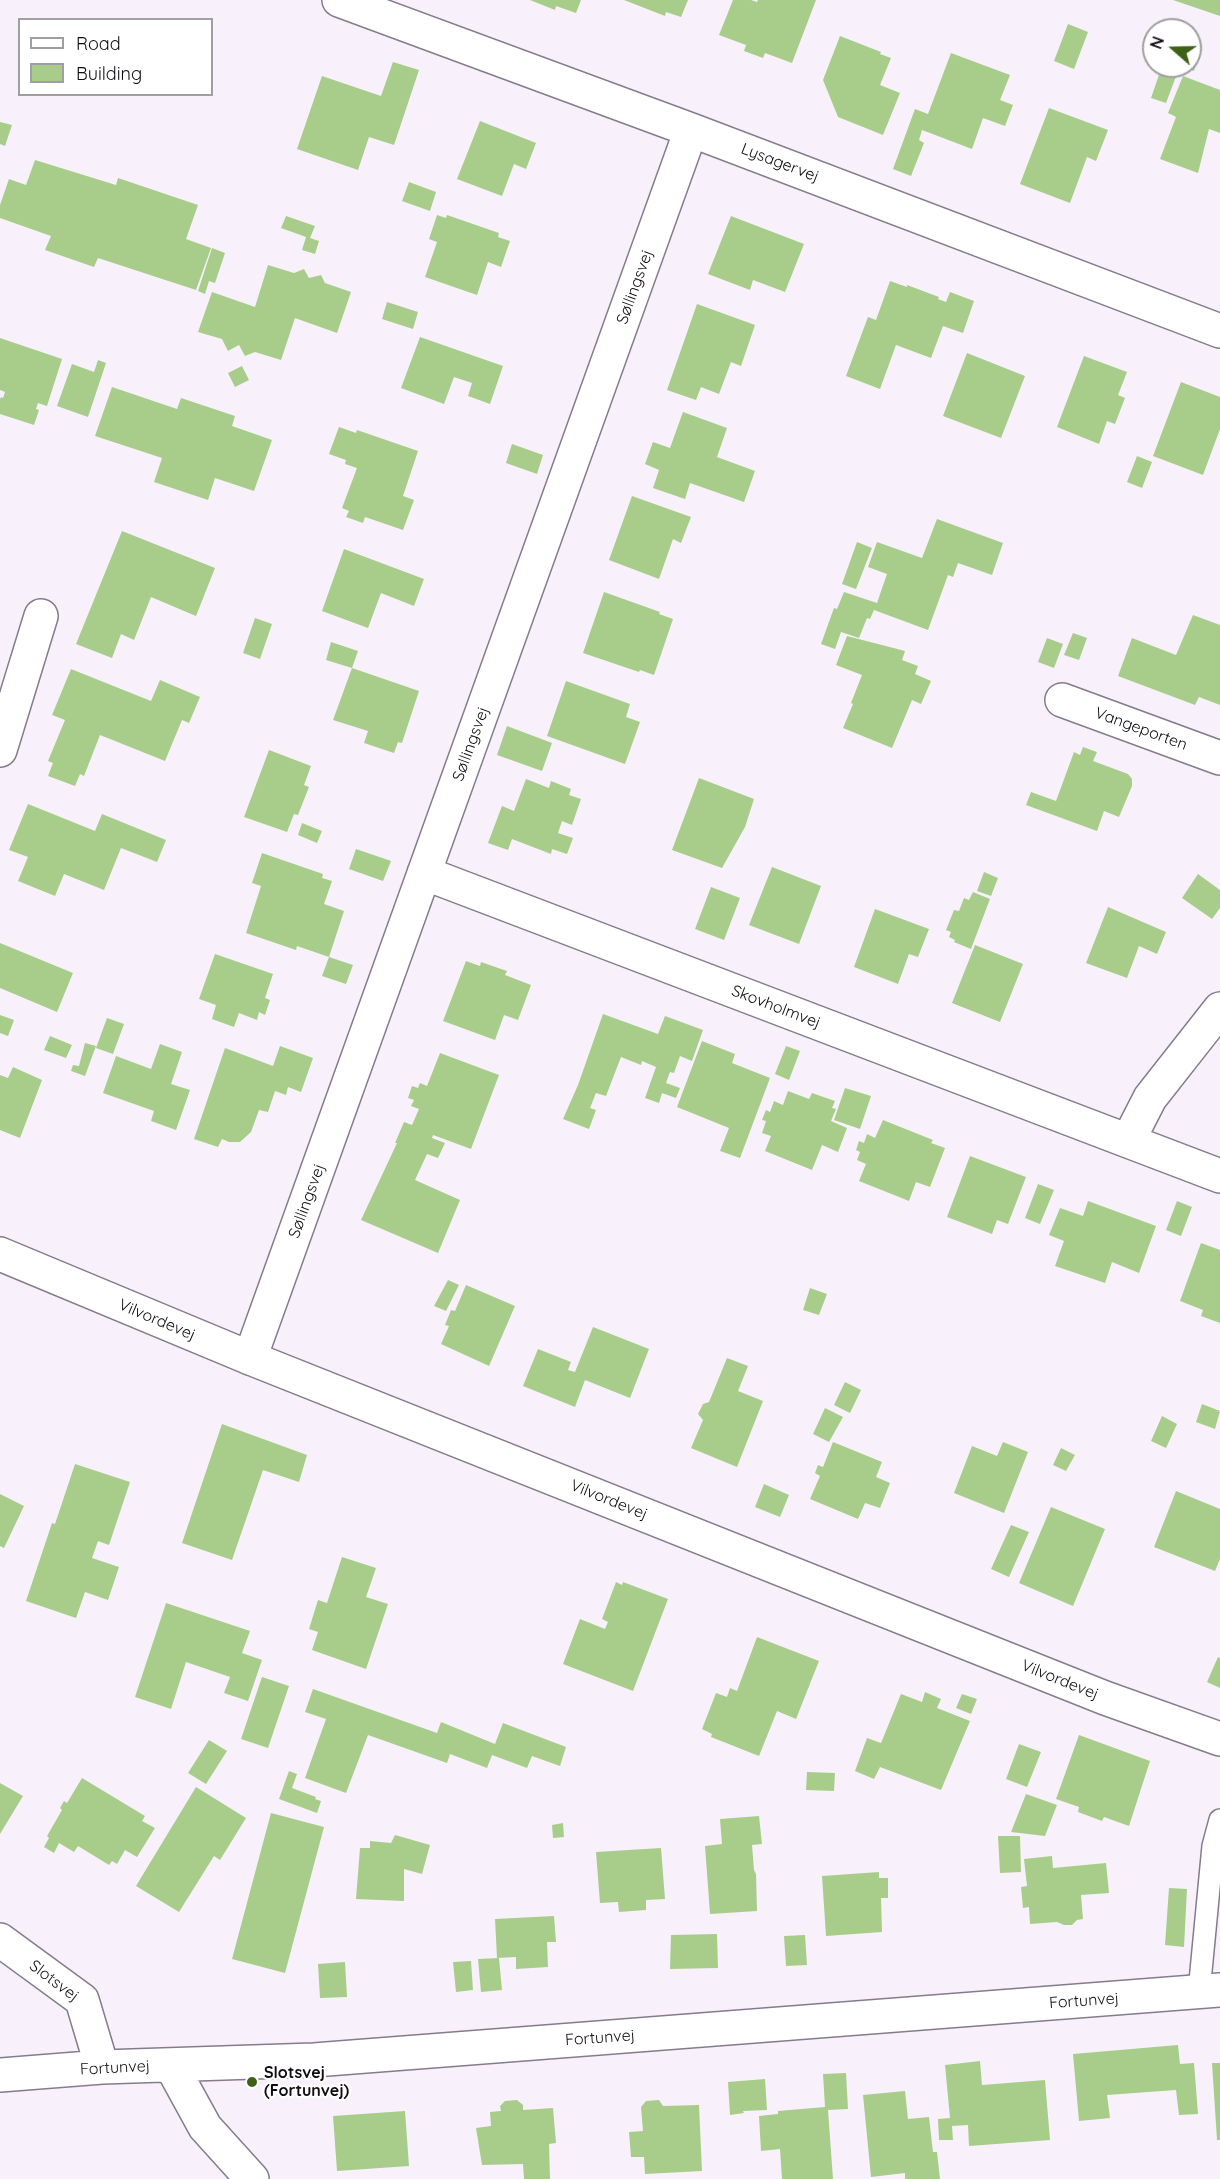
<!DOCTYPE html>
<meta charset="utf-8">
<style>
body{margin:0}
#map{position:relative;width:1220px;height:2179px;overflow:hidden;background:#f8f1fc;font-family:Quicksand,sans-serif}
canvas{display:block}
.legend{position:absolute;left:18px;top:18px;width:195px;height:78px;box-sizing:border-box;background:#fff;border:2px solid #9f9ea0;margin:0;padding:8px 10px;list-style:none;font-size:18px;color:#100c12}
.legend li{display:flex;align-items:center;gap:12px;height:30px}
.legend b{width:30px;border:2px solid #9f9ea0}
.north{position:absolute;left:1142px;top:18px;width:60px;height:60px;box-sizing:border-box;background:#fff;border:2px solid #9f9ea0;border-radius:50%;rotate:290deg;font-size:16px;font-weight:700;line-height:24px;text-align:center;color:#100c12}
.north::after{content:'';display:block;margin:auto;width:21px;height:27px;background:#3e6119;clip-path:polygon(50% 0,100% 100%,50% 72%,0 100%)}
</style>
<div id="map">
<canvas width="1220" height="2179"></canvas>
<ul class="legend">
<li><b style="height:8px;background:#fff"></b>Road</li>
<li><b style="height:16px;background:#a8cd8a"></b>Building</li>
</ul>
<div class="north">N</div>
</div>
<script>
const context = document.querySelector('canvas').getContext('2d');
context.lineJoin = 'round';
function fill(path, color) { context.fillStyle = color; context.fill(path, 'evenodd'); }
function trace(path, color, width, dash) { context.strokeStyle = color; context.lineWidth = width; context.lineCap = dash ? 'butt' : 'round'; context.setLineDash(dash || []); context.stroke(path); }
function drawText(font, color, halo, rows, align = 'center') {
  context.font = font + ' Quicksand,sans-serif'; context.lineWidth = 4.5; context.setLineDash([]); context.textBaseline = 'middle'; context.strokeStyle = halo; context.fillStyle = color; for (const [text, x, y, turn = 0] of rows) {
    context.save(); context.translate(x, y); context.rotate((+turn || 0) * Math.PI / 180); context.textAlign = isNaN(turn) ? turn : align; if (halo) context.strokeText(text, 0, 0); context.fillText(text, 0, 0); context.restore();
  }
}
fill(new Path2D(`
 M530 0H581L576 13 556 6 555 10Z
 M624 0H688L681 17 666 12 665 16Z
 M733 0H751L757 2 758 0H816L792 63 765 53 763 58 744 51 746 45 719 35Z
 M1173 0H1220V16Z
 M1068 24 1088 32 1074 69 1054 61Z
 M840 36 881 52 880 54 891 58 880 85 900 93 883 135 838 117 823 80Z
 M951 53 1010 75 1000 100 1013 105 1005 126 983 118 972 149 922 130 919 140 924 143 911 176 893 169 915 109 928 114Z
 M1190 55 1198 58 1194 71 1180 66H1190Z
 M393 62 419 70 394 145 369 137 358 170 297 149 322 76 381 96Z
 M1162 66H1180L1166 103 1151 98Z
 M1183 76 1220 90V133L1209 129 1198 173 1160 159 1176 117 1168 113Z
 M1049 108 1108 130 1096 161 1087 157 1070 203 1020 184Z
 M480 121 536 143 526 169 514 164 502 196 457 179Z
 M0 122 12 125 5 146 0 144Z
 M35 160 116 185 118 178 198 205 186 239 211 248 196 290 98 258 94 267 45 250 51 236 0 218V205L9 179 26 185Z
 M409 182 436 192 430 211 402 201Z
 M437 215 446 218 447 215 499 233 498 237 510 241 501 267 488 262 477 295 425 277 437 242 429 239Z
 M286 216 315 226 310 238 319 241 315 254 302 250 306 237 281 228Z
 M731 216 804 244 785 292 753 280 750 290 708 274Z
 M212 248 225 253 215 283 209 281 205 294 198 291Z
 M268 265 294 273 304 269 309 278 321 275 325 283 351 292 337 333 295 318 281 360 255 352 245 356 239 345 228 351 222 339 198 332 212 292 255 307Z
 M890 281 907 287V285L939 297 938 299 946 302 950 292 974 301 963 333 943 326 931 358 896 345 880 389 846 376 868 317 876 320Z
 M387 302 418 312 413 329 382 319Z
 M697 304 755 325 741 366 731 362 719 394 701 387 696 400 667 390Z
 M420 337 503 366 490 404 468 396 472 383 454 377 444 404 401 388Z
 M0 338 62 359 47 406 38 403 36 409 39 410 34 425 0 414V399L1 397 3 398 5 392 0 390Z
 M967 353 1025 376 1001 438 943 416Z
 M1084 356 1127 372 1118 395 1125 398 1115 424 1107 421 1099 444 1057 427Z
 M98 360 106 363 88 417 57 406 72 364 94 372Z
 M242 366 249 380 235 387 228 373Z
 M1181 382 1220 397V429L1203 475 1153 456Z
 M112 387 177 409 181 398 235 416 232 426 272 440 254 491 215 478 208 500 154 482 162 458 95 436Z
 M683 412 727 428 717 457 755 471 744 502 690 483 685 499 653 488 659 470 645 464 653 442 670 448Z
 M339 427 356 433 357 430 418 451 403 496 414 500 403 530 365 517 363 523 346 517 349 511 342 508 357 468 345 464 346 460 329 454Z
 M512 444 543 455 537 474 506 463Z
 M1137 456 1152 462 1142 488 1127 482Z
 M632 496 691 517 681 543 673 539 659 579 609 560Z
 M937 519 1003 543 992 575 958 563 953 577 948 575 928 630 874 610 870 619 867 618 859 638 841 632 835 649 821 644 834 608 837 609 844 592 877 603 887 574 868 567 877 542 922 558Z
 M122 531 215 568 196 616 151 597 134 640 121 634 112 658 76 644Z
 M857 542 872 548 856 589 842 584Z
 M344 549 424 579 414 606 381 593 368 628 322 611Z
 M604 592 660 612 659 614 673 619 654 675 640 670 639 672 583 653Z
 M1193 615 1220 625V705L1199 697 1195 705 1118 676 1132 638 1176 655Z
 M255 618 272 624 260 659 243 653Z
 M1073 633 1087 638 1079 660 1064 655Z
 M847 636 905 651 902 660 918 666 915 674 931 681 921 704 912 700 892 748 843 728 853 704 851 703 862 675 836 665Z
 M1047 638 1063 644 1054 668 1038 662Z
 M331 642 358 651 352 668 419 691 402 743 398 742 394 753 364 743 368 731 333 720 352 668 326 660Z
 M71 669 151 701 160 680 200 697 189 723 182 720 165 761 100 735 84 776 80 774 75 786 48 776 53 763 48 761 65 720 52 715Z
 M566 681 630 704 626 717 640 722 625 764 547 736Z
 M507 726 552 743 542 771 497 755Z
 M1083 747 1097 752 1093 761 1128 774 1132 779V786L1119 817 1104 811 1097 831 1026 805 1031 792 1056 801 1074 752 1080 755Z
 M269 750 311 766 304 785 309 787 298 815 294 814 287 832 244 817Z
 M699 778 754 799 745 827 722 868 672 850Z
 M526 779 549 788 551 781 571 789 569 795 581 799 572 825 562 821 558 833 573 838 567 854 552 849 551 854 512 839 508 850 488 843 502 806 514 811Z
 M28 804 95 831 102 814 166 840 157 862 121 848 104 890 64 874 55 896 18 881 28 857 9 850Z
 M302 823 322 831 317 843 298 835Z
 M356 849 391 861 383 881 349 869Z
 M262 853 323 874 322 878 332 881 324 904 344 911 329 957 297 946 296 950 246 933 261 886 252 883Z
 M772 867 821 886 799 944 749 925Z
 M984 872 998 878 991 896 977 891Z
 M1198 874 1220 890V908L1212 919 1182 898Z
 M711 887 740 898 724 940 695 929Z
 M973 892 990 899 971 949 954 942 955 940 949 937 951 932 946 930 954 910 959 911 964 898 969 900Z
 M1108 907 1166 932 1157 954 1139 946 1127 978 1086 963Z
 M875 909 929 929 918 957 909 954 898 984 854 967Z
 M0 943 73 973 57 1012 0 988Z
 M975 945 1023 964 1000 1022 952 1003Z
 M215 954 273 974 265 998 270 1000 265 1015 259 1012 257 1020 239 1013 234 1027 212 1019 216 1005 199 999Z
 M329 957 353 965 346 984 322 976Z
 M466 961 480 966 481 962 507 971 505 975 531 985 518 1020 504 1015 495 1040 443 1021Z
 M603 1014 658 1034 665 1016 703 1030 692 1061 680 1056 674 1073 670 1072 666 1083 680 1088 676 1098 662 1093 659 1103 645 1098 656 1067 642 1061 641 1065 621 1057 606 1096 596 1093 590 1108 596 1110 589 1129 563 1119 578 1085Z
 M0 1015 14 1020 8 1036 0 1033Z
 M107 1018 124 1024 113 1054 96 1048Z
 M50 1036 72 1045 66 1058 44 1050Z
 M702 1041 735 1054 732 1063 770 1078 740 1158 720 1151 729 1128 677 1107Z
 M85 1043 96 1046 85 1076 71 1071 73 1065 79 1066Z
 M160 1044 182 1052 171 1084 190 1090 176 1130 151 1121 154 1111 103 1093 116 1056 151 1069Z
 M280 1046 313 1058 301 1092 288 1087 286 1095 275 1091 268 1112 259 1110 251 1132 240 1142H229L222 1139 218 1147 194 1139 225 1048 273 1066Z
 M786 1046 800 1051 789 1080 775 1074Z
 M440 1053 499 1075 471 1149 433 1135 432 1138 445 1143 438 1158 427 1154 415 1180 460 1200 438 1253 361 1220 397 1143H395L404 1122 412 1125 419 1109 411 1106 414 1100 408 1098 412 1086 418 1088 420 1083 427 1086Z
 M13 1067 42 1080 20 1138 0 1130V1075L8 1078Z
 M845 1088 871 1096 860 1129 834 1120Z
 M788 1091 809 1099 812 1093 835 1101 832 1108 836 1109 831 1121 847 1128 838 1152 822 1145 812 1170 765 1151 771 1136 762 1133 766 1121 762 1120 766 1110 770 1112 774 1101 783 1105Z
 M883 1120 933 1140 931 1143 945 1148 930 1187 916 1182 909 1201 859 1181 866 1164 857 1160 860 1152 856 1150 859 1141 864 1143 867 1134 875 1138Z
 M970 1156 1026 1177 1008 1224 997 1220 992 1234 947 1217Z
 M1038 1184 1054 1190 1040 1224 1025 1218Z
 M1088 1201 1156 1226 1139 1273 1112 1262 1105 1283 1055 1266 1064 1241 1049 1235 1060 1208 1083 1216Z
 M1177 1201 1192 1207 1181 1236 1166 1230Z
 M1201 1243 1220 1250V1323L1201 1316 1203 1310 1180 1301Z
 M448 1280 459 1285 446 1311 434 1306Z
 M466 1285 515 1306 489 1366 441 1344 449 1326 445 1325 451 1310 455 1311Z
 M810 1288 827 1294 819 1315 803 1310Z
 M593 1327 649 1349 630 1398 585 1380 575 1407 523 1386 538 1349 571 1362 568 1370 575 1372Z
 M727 1358 748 1366 738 1391 763 1401 737 1467 691 1448 703 1420 698 1414 703 1404 709 1402Z
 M845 1382 861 1390 850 1413 834 1405Z
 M1202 1404 1220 1411 1215 1429 1196 1422Z
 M825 1408 843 1417 829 1442 813 1434Z
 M1162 1416 1177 1424 1166 1448 1151 1441Z
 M222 1424 307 1455 299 1482 263 1470 232 1560 182 1543Z
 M833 1442 882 1462 876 1477 890 1483 880 1508 865 1503 858 1519 810 1499 820 1476 815 1473 818 1465 823 1467Z
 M1003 1442 1028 1452 1004 1513 954 1493 972 1446 997 1456Z
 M1061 1448 1075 1455 1066 1471 1053 1465Z
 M75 1464 130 1482 109 1545 98 1541 92 1558 119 1567 108 1600 85 1592 76 1618 26 1601 52 1523 55 1524Z
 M764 1484 789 1495 780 1517 755 1507Z
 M1176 1491 1220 1509V1559L1215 1571 1154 1547Z
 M0 1494 24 1506 4 1548 0 1546Z
 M1051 1507 1105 1529 1073 1606 1019 1583Z
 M1011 1525 1029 1532 1009 1577 991 1569Z
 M342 1557 376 1568 366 1597 388 1604 366 1669 312 1650 318 1632 309 1629 318 1600 327 1603Z
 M616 1582 622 1585 623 1582 668 1599 633 1691 563 1664 580 1619 605 1629 608 1622 602 1619Z
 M166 1603 250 1631 242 1653 262 1660 248 1701 224 1693 230 1677 186 1662 171 1709 135 1697Z
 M757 1637 819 1661 796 1719 777 1711 759 1756 711 1737 712 1734 702 1729 716 1693 727 1697 730 1688 737 1691Z
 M1218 1657 1220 1658V1688L1207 1682Z
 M262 1677 289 1686 268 1748 241 1739Z
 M313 1689 437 1733 441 1722 495 1744 503 1723 566 1747 560 1766 532 1756 527 1768 492 1755 487 1768 450 1754 447 1763 368 1735 346 1793 305 1778 326 1719 305 1712Z
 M925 1692 941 1699 937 1708 970 1721 941 1790 880 1767 874 1779 855 1771 867 1738 881 1743 901 1694 922 1702Z
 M962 1694 977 1699 971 1714 956 1708Z
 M1079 1735 1150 1761 1129 1826 1104 1817 1102 1821 1078 1812 1079 1807 1056 1799Z
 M209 1740 227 1751 206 1784 188 1773Z
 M1019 1744 1041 1752 1027 1787 1006 1779Z
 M289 1771 297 1774 292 1788 316 1797 315 1799 321 1801 317 1813 279 1799Z
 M807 1772 835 1773 834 1791 806 1790Z
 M82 1778 145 1816 142 1821 155 1828 137 1857 125 1850 117 1864 112 1861 109 1865 78 1846 74 1852 59 1843 54 1853 44 1847 49 1838 47 1836 62 1810 60 1808 64 1801 67 1803Z
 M0 1783 23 1796 0 1834Z
 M196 1787 246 1818 220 1860 214 1856 179 1912 136 1886Z
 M1026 1794 1057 1805 1045 1836 1011 1832Z
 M271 1813 324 1827 285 1973 232 1959Z
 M759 1816 762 1844 752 1845 754 1870 756 1874 757 1911 710 1914 705 1846 722 1844 720 1819Z
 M563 1823 564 1837 553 1838 552 1825Z
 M395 1835 430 1845 422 1874 404 1869V1901L356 1899 360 1848H370V1841L391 1843Z
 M998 1836H1020L1021 1872 1000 1873Z
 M661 1848 665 1899 646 1900V1910L619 1912 618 1902 600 1903 596 1852Z
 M1052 1856 1053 1868 1106 1863 1109 1893 1081 1895 1083 1919 1077 1920 1072 1925H1064L1057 1922 1030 1924 1029 1907 1023 1908 1021 1887 1027 1886 1024 1859Z
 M879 1872V1878H888V1898H881L882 1932 826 1936 822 1876Z
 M1169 1888 1187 1889 1184 1947 1165 1945Z
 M554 1916 556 1942H547L548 1967 516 1969V1957L497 1958 495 1919Z
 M717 1934 718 1968 670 1969 671 1935Z
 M805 1935 807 1965 786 1966 784 1936Z
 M499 1958 502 1990 481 1992 478 1959Z
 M471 1961 473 1990 456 1992 453 1962Z
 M345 1962 347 1997 320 1998 318 1964Z
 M1178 2045 1180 2064 1194 2063 1198 2114 1179 2115 1176 2090 1107 2095 1110 2118 1079 2121 1073 2054Z
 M980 2061 982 2085 1045 2080 1050 2140 969 2146 968 2125 952 2126 953 2140H939L938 2119 950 2118 945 2065Z
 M1212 2063H1220V2140H1217Z
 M846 2073 848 2109 828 2110 833 2179H782L780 2149 761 2151 759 2116 778 2114V2111L825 2107 823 2074Z
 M765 2079 767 2110 743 2111 744 2113 730 2115 728 2082Z
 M905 2091 908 2119 929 2117 933 2152H937L940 2179H905V2173L871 2177 863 2095Z
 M517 2100 523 2105V2110L553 2108 556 2143 549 2144 550 2179H524L523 2164 482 2165 476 2128 491 2126 490 2112 501 2111 500 2106 505 2101Z
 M659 2100 663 2106 699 2105 702 2171 645 2174 644 2157H631L629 2132 643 2131 641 2107 646 2101Z
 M405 2111 409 2166 337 2171 333 2116Z`), '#a8cd8a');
const service = new Path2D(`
 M1199 1992 1213 1846 1220 1820`);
const minor = new Path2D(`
 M339 0 691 130 1220 331
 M1062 700 1220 758
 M0 750 41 616
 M424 873 1220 1176
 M1128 1141 1150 1098 1220 1009
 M250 1358 691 130
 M0 1940 82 2000 102 2067
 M171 2065 205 2127 252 2179
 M0 2075 102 2067 314 2060 1220 1990`);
const tertiary = new Path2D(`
 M0 1254 250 1358 1105 1698 1220 1739`);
trace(service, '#857b8c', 24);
trace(minor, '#857b8c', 36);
trace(tertiary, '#857b8c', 36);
trace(service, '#fff', 21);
trace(minor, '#fff', 33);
trace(tertiary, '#fff', 33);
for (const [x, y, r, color] of [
 [252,2082,6,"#3e6119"]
]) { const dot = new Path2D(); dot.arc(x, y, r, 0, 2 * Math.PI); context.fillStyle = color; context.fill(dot); trace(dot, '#fff', 2); }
drawText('16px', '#100c12', '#fff', [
 ["Lysagervej",780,163,21],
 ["Søllingsvej",635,287,-70],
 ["Vangeporten",1141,729,20],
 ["Søllingsvej",471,744,-70],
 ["Skovholmvej",776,1007,21],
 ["Søllingsvej",307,1201,-70],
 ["Vilvordevej",157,1320,23],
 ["Vilvordevej",609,1500,22],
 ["Vilvordevej",1060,1680,22],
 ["Slotsvej",54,1981,37],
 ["Fortunvej",1084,2001,-4],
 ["Fortunvej",600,2038,-4],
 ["Fortunvej",115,2068,-3]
]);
drawText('bold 16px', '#100c12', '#fff', [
 ["Slotsvej",264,2073],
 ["(Fortunvej)",264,2091]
], 'left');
</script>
